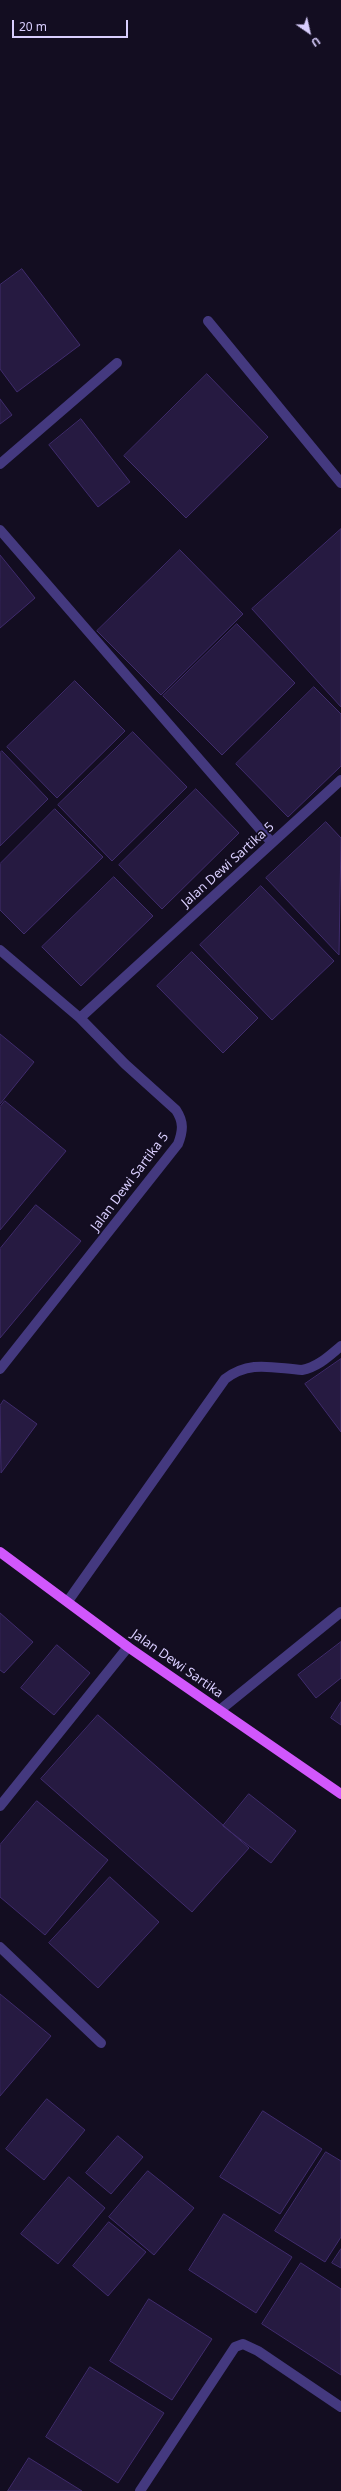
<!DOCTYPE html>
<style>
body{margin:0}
#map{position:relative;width:341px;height:2491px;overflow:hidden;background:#130d21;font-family:"Noto Sans",sans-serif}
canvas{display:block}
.north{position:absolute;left:289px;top:12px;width:40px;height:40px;-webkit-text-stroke:3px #130d21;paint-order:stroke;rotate:146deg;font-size:11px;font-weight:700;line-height:16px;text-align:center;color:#d9cefe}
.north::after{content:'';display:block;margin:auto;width:14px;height:18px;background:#d9cefe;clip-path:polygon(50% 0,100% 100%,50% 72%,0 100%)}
.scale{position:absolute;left:12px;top:20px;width:116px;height:18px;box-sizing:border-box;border:2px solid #d9cefe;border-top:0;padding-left:5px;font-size:12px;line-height:14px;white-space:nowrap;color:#d9cefe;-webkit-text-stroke:3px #130d21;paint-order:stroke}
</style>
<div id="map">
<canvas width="341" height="2491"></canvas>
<div class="north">U</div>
<div class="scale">20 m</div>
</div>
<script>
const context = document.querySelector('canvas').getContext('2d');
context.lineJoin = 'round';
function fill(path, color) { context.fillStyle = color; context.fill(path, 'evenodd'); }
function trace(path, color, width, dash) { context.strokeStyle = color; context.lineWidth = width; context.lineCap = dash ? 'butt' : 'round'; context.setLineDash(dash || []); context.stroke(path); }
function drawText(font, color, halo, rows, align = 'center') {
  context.font = font + ' "Noto Sans",sans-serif'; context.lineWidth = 3.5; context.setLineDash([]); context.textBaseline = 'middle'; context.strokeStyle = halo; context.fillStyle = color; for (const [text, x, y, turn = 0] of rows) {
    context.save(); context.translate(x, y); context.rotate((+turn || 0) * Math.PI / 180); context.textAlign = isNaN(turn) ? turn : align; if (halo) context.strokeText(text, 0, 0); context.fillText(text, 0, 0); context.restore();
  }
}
const building = new Path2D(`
 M22 269 80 345 17 392 0 369V285Z
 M207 374 268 437 186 518 124 456Z
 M0 399 12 415 0 424Z
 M81 419 130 482 98 507 49 445Z
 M341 529V707L252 609Z
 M180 550 243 614 161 695 97 631Z
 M0 555 35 598 0 628Z
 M237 624 295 683 222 755 163 696Z
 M75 681 125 731 57 798 7 747Z
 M314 687 341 714V766L288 817 236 764Z
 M133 732 187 787 112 861 58 805Z
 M2 751 48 799 0 846V753Z
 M196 789 239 833 162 909 119 865Z
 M55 809 103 857 24 934 0 910V864Z
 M326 822 341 838 339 955 266 878Z
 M114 877 153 916 81 986 42 947Z
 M261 886 334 961 272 1020 200 945Z
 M192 952 258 1018 223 1053 157 986Z
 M0 1034 34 1062 0 1104Z
 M5 1101 66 1151 0 1230V1107Z
 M36 1205 81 1241 0 1338V1249Z
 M341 1359V1432L305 1384Z
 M4 1400 37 1424 1 1473 0 1406Z
 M0 1613 33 1642 4 1673 0 1670Z
 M341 1642V1678L316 1698 298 1675Z
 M57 1645 90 1673 54 1715 21 1688Z
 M341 1702V1725L331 1718Z
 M98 1715 249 1848 192 1912 41 1779Z
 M249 1794 296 1831 271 1863 223 1826Z
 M37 1801 108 1860 45 1935 0 1897V1845Z
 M110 1877 159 1922 98 1988 49 1943Z
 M0 1994 51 2036 0 2096Z
 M47 2099 85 2130 44 2180 6 2149Z
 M263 2111 322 2149 280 2214 220 2177Z
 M118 2136 143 2157 111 2194 86 2173Z
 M326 2152 341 2161V2237L325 2262 275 2231Z
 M148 2171 194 2208 154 2255 109 2217Z
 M69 2177 105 2208 58 2264 21 2234Z
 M224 2214 292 2257 256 2313 189 2270Z
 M109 2222 146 2252 108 2296 73 2266Z
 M341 2249V2268L332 2263Z
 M301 2263 341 2289V2375L262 2324Z
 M149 2299 212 2339 172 2400 110 2361Z
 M90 2367 164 2413 118 2483 46 2437Z
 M29 2458 82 2491H8Z`);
fill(building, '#261a41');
trace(building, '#402c6d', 1);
trace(new Path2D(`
 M208 321 341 483
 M0 464 117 363
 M0 530 272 843
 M0 950 80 1018 125 1064 176 1110C184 1122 183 1131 178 1144L0 1369
 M80 1018 341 780
 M68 1601 225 1379C250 1360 272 1368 302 1370 318 1367 329 1356 341 1346
 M220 1710 341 1612
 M0 1806 128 1647
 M0 1947 101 2043
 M140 2491 235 2347 243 2344 258 2351 341 2407`), '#44397f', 10);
trace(new Path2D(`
 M0 1552 128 1647 341 1794`), '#d157fc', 10);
drawText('13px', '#d9cefe', '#130d21', [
 ["Jalan Dewi Sartika 5",228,865,-42],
 ["Jalan Dewi Sartika 5",130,1182,-53],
 ["Jalan Dewi Sartika",177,1664,35]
]);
</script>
